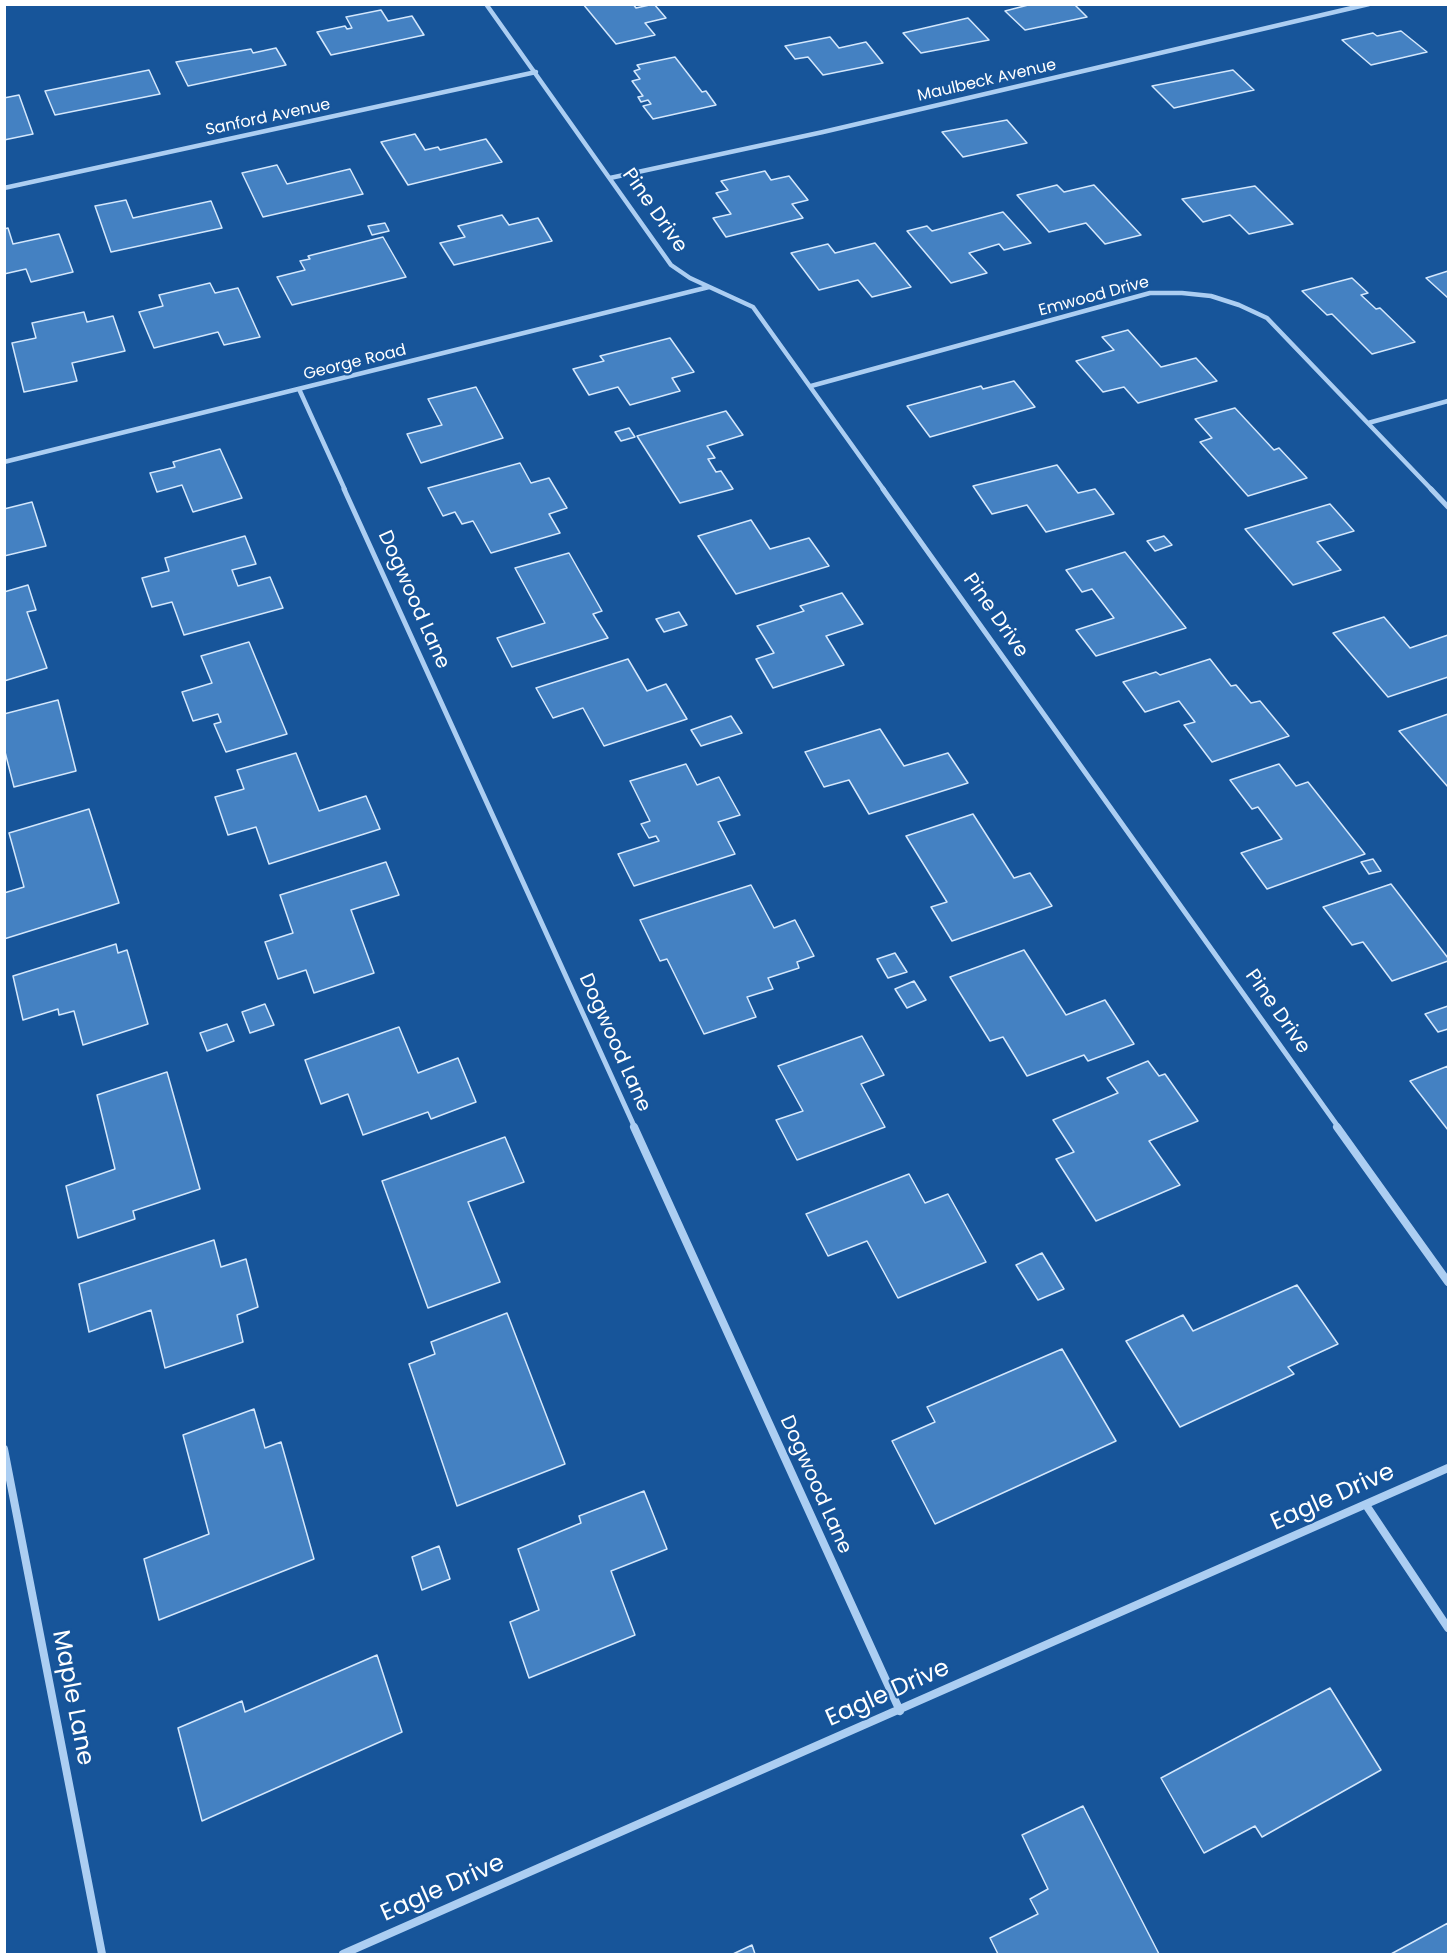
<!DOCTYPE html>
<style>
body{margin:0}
#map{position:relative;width:1453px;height:1959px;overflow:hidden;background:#17559a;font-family:Poppins,sans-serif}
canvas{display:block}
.frame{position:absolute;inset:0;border:6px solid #fff;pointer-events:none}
</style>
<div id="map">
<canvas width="1453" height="1959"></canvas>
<div class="frame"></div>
</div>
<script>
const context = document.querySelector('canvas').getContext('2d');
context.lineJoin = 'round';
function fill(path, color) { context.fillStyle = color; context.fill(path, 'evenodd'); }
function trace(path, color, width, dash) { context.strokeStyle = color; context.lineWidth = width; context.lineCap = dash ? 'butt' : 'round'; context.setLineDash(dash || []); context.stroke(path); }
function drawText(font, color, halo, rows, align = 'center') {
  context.font = font + ' Poppins,sans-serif'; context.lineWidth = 4.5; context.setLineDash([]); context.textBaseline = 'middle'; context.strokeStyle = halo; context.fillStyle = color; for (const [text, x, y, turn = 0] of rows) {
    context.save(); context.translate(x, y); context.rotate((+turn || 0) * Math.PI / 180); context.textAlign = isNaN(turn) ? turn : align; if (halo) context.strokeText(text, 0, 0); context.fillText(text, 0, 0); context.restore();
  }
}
const building = new Path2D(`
 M583 4H633L636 8 654 4 666 18 645 23 655 35 616 44Z
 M1032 4H1074L1087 17 1025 30 1005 11Z
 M381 10 388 21 412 16 424 35 331 55 317 32 345 26 347 29 352 28 346 17Z
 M968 18 989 40 921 53 903 33Z
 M1401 31 1427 52 1371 65 1342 40 1373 33 1377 36Z
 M830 37 839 48 866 42 883 63 823 75 808 57 795 59 785 46Z
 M276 48 286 65 188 86 176 62 251 49 253 53Z
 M675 57 702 92 706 91 716 105 653 119 643 106 651 104 648 100 641 102 638 97 643 96 632 81 640 79 634 71 640 69 637 65Z
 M149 70 160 94 55 115 45 91Z
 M1233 70 1254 90 1174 108 1152 86Z
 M19 95 33 134 4 140V98Z
 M1007 120 1027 143 963 157 942 132Z
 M415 134 425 150 438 147 440 150 486 139 502 162 408 185 381 142Z
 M277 165 287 184 350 169 363 194 263 217 242 173Z
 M765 171 771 180 789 176 808 200 792 204 803 218 726 237 713 218 731 214 716 193 728 190 721 181Z
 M1057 185 1064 192 1094 185 1141 235 1105 244 1086 223 1049 232 1017 195Z
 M1255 186 1293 224 1249 234 1230 215 1203 222 1182 199Z
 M126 200 133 218 211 201 222 228 111 252 95 206Z
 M1003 212 1031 243 1004 250 999 244 969 253 987 273 951 283 907 231 927 226 932 231Z
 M502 215 509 225 538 218 552 241 454 265 440 243 465 237 458 226Z
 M385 223 389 231 372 235 368 226Z
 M8 228 13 244 59 234 73 272 31 282 26 269 4 274V229Z
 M383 237 406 277 292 305 277 277 305 270 300 261 310 259 308 256Z
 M875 243 911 287 872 297 858 280 819 290 791 253 828 244 835 253Z
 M1448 271V298L1426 278Z
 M1352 278 1368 293 1361 295 1376 309 1380 308 1415 342 1372 354 1332 314 1327 315 1302 291Z
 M210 283 215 293 238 288 260 337 224 345 218 332 154 348 139 312 163 306 159 295Z
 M84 312 87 322 113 316 125 351 72 363 77 381 24 392 12 343 36 338 32 323Z
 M1128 330 1161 367 1196 358 1217 381 1138 403 1124 387 1103 392 1076 361 1114 350 1102 337Z
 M670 338 694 372 672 378 680 391 630 405 618 387 589 395 573 369 604 361 600 356Z
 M1014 381 1035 407 930 437 907 406 981 386 983 389Z
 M476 387 503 438 421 463 407 434 442 425 428 399Z
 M1235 408 1274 450 1279 448 1307 478 1248 496 1200 442 1212 438 1195 419Z
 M726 411 743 435 707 446 715 458 708 459 716 472 721 471 733 489 680 503 637 436Z
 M629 428 635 437 621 441 615 432Z
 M220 449 242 498 193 512 182 485 157 492 150 473 175 467 173 462Z
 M520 463 531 483 549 478 567 508 549 514 560 533 491 553 473 521 462 524 455 512 443 516 428 488Z
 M1057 465 1078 493 1095 489 1114 514 1046 532 1027 505 992 514 973 486Z
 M32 502 46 546 4 556V509Z
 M1330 504 1354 531 1317 542 1341 570 1293 585 1245 529Z
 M751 520 770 549 809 538 829 566 736 594 698 536Z
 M245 536 256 564 232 570 238 586 270 577 283 608 184 635 172 602 152 607 142 578 169 571 165 558Z
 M1164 536 1172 545 1155 551 1147 541Z
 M1125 552 1186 628 1096 656 1076 630 1114 618 1092 589 1082 592 1066 570Z
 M569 553 602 611 593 614 608 638 512 667 497 638 545 623 515 568Z
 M28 585 36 610 27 612 47 668 4 681V592Z
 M842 593 863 624 826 636 844 665 773 688 756 659 774 653 757 626 804 611 800 606Z
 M679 612 687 625 664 632 656 619Z
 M1384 617 1410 648 1448 635V677L1388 697 1333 633Z
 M249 642 287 734 226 752 214 724 221 722 218 714 193 721 182 692 212 683 201 656Z
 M628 659 647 691 666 684 687 719 604 746 583 708 553 718 536 688Z
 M1210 659 1231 686 1236 685 1251 703 1260 701 1289 736 1212 762 1184 725 1195 722 1179 701 1145 712 1123 682 1156 672 1160 675Z
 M58 700 76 771 14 787 4 748V714Z
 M1448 714V787L1399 731Z
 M731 716 742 733 701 746 691 730Z
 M880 729 904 766 948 753 968 783 869 814 849 780 824 787 805 752Z
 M296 753 319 811 366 796 380 829 269 864 256 827 228 835 215 797 244 789 237 770Z
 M686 764 697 785 719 777 740 815 718 822 735 854 634 886 618 854 659 841 656 836 649 838 641 824 650 821 630 781Z
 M1279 764 1296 786 1308 782 1365 854 1267 889 1241 853 1282 839 1258 807 1252 809 1230 780Z
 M89 809 119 903 4 939V893L24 887 9 833Z
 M973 814 1014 878 1030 873 1052 906 952 941 931 907 947 902 906 836Z
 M1373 859 1381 871 1369 874 1361 862Z
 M386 862 399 895 351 910 374 973 314 993 306 970 278 979 265 942 293 933 280 895Z
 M1391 884 1448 958V961L1392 981 1363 942 1352 945 1323 907Z
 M751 885 774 928 795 920 814 956 797 962 799 968 768 978 773 989 747 997 756 1017 704 1034 667 959 660 961 640 920Z
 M116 944 118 953 127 950 148 1024 83 1045 74 1011 59 1015 58 1009 23 1020 13 976Z
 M1024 950 1066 1015 1105 1000 1134 1044 1088 1061 1084 1055 1027 1076 1003 1037 990 1041 950 977Z
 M895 953 907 972 888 978 877 959Z
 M914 981 926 1000 907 1008 895 989Z
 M265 1004 274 1025 250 1033 242 1012Z
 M1448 1006V1029L1438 1032 1425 1014Z
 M227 1024 234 1041 207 1051 200 1033Z
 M399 1027 418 1073 458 1058 476 1102 431 1119 428 1112 363 1135 348 1094 321 1104 305 1060Z
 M862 1036 884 1075 861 1084 885 1127 797 1160 776 1120 803 1111 778 1066Z
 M1148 1061 1159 1076 1165 1074 1198 1121 1149 1141 1180 1185 1096 1221 1056 1159 1074 1152 1053 1120 1118 1093 1107 1078Z
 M1448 1066V1130L1410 1081Z
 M167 1072 200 1189 133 1211 135 1219 78 1238 66 1186 115 1169 97 1095Z
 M505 1137 524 1182 468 1202 500 1282 428 1308 382 1181Z
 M909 1174 925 1203 948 1194 986 1262 898 1298 867 1241 828 1256 806 1214Z
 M214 1240 221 1267 246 1259 258 1307 237 1315 243 1342 165 1368 151 1310 89 1332 79 1284Z
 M1042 1253 1064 1289 1038 1300 1016 1265Z
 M1297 1285 1338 1344 1288 1367 1294 1374 1180 1427 1126 1341 1183 1315 1193 1331Z
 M507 1313 565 1464 457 1506 409 1364 435 1354 431 1342Z
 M1062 1349 1116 1441 935 1524 892 1441 935 1422 927 1407Z
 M254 1409 265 1448 281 1442 314 1559 159 1620 144 1559 209 1534 183 1435Z
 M644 1491 667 1549 611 1571 635 1635 529 1678 510 1622 539 1610 518 1549 581 1523 579 1516Z
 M439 1546 450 1579 422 1590 412 1557Z
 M377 1655 402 1732 202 1821 178 1728 242 1701 245 1712Z
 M1330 1688 1381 1770 1262 1837 1255 1826 1204 1853 1161 1778Z
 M1083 1806 1159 1954H998L990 1938 1038 1914 1030 1899 1048 1889 1022 1835Z
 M1448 1923V1954H1391Z
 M752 1945 755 1954H733Z`);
fill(building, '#4481c2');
trace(building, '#d3e7fc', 1.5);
trace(new Path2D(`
 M486 4 671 265 690 278 753 307 884 490
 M610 178 823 132 1369 4
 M4 188 536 72
 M811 386 1150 293H1182L1211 296 1239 305 1267 318 1432 490
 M299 389 345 490
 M1368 423 1448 401
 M4 462 709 287`), '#accef2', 4.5);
trace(new Path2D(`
 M344 489 635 1128
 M883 489 1339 1128
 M1431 489 1448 507`), '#accef2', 5);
trace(new Path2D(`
 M634 1127 900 1711
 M1337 1127 1448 1282
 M4 1449 102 1954
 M1366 1505 1448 1628
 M343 1954 1448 1468`), '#accef2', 8);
drawText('16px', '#fff', '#17559a', [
 ["Maulbeck Avenue",987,81,-13],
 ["Sanford Avenue",268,118,-12],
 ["Emwood Drive",1094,297,-15],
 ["George Road",355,363,-14]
]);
drawText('20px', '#fff', '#17559a', [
 ["Pine Drive",654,211,55],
 ["Dogwood Lane",413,600,66],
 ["Pine Drive",995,616,55],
 ["Pine Drive",1277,1012,55],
 ["Dogwood Lane",614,1043,66],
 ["Dogwood Lane",815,1485,66]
]);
drawText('24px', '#fff', '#17559a', [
 ["Eagle Drive",1333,1498,-24],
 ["Eagle Drive",888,1694,-24],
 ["Maple Lane",72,1698,79],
 ["Eagle Drive",443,1889,-24]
]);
</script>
